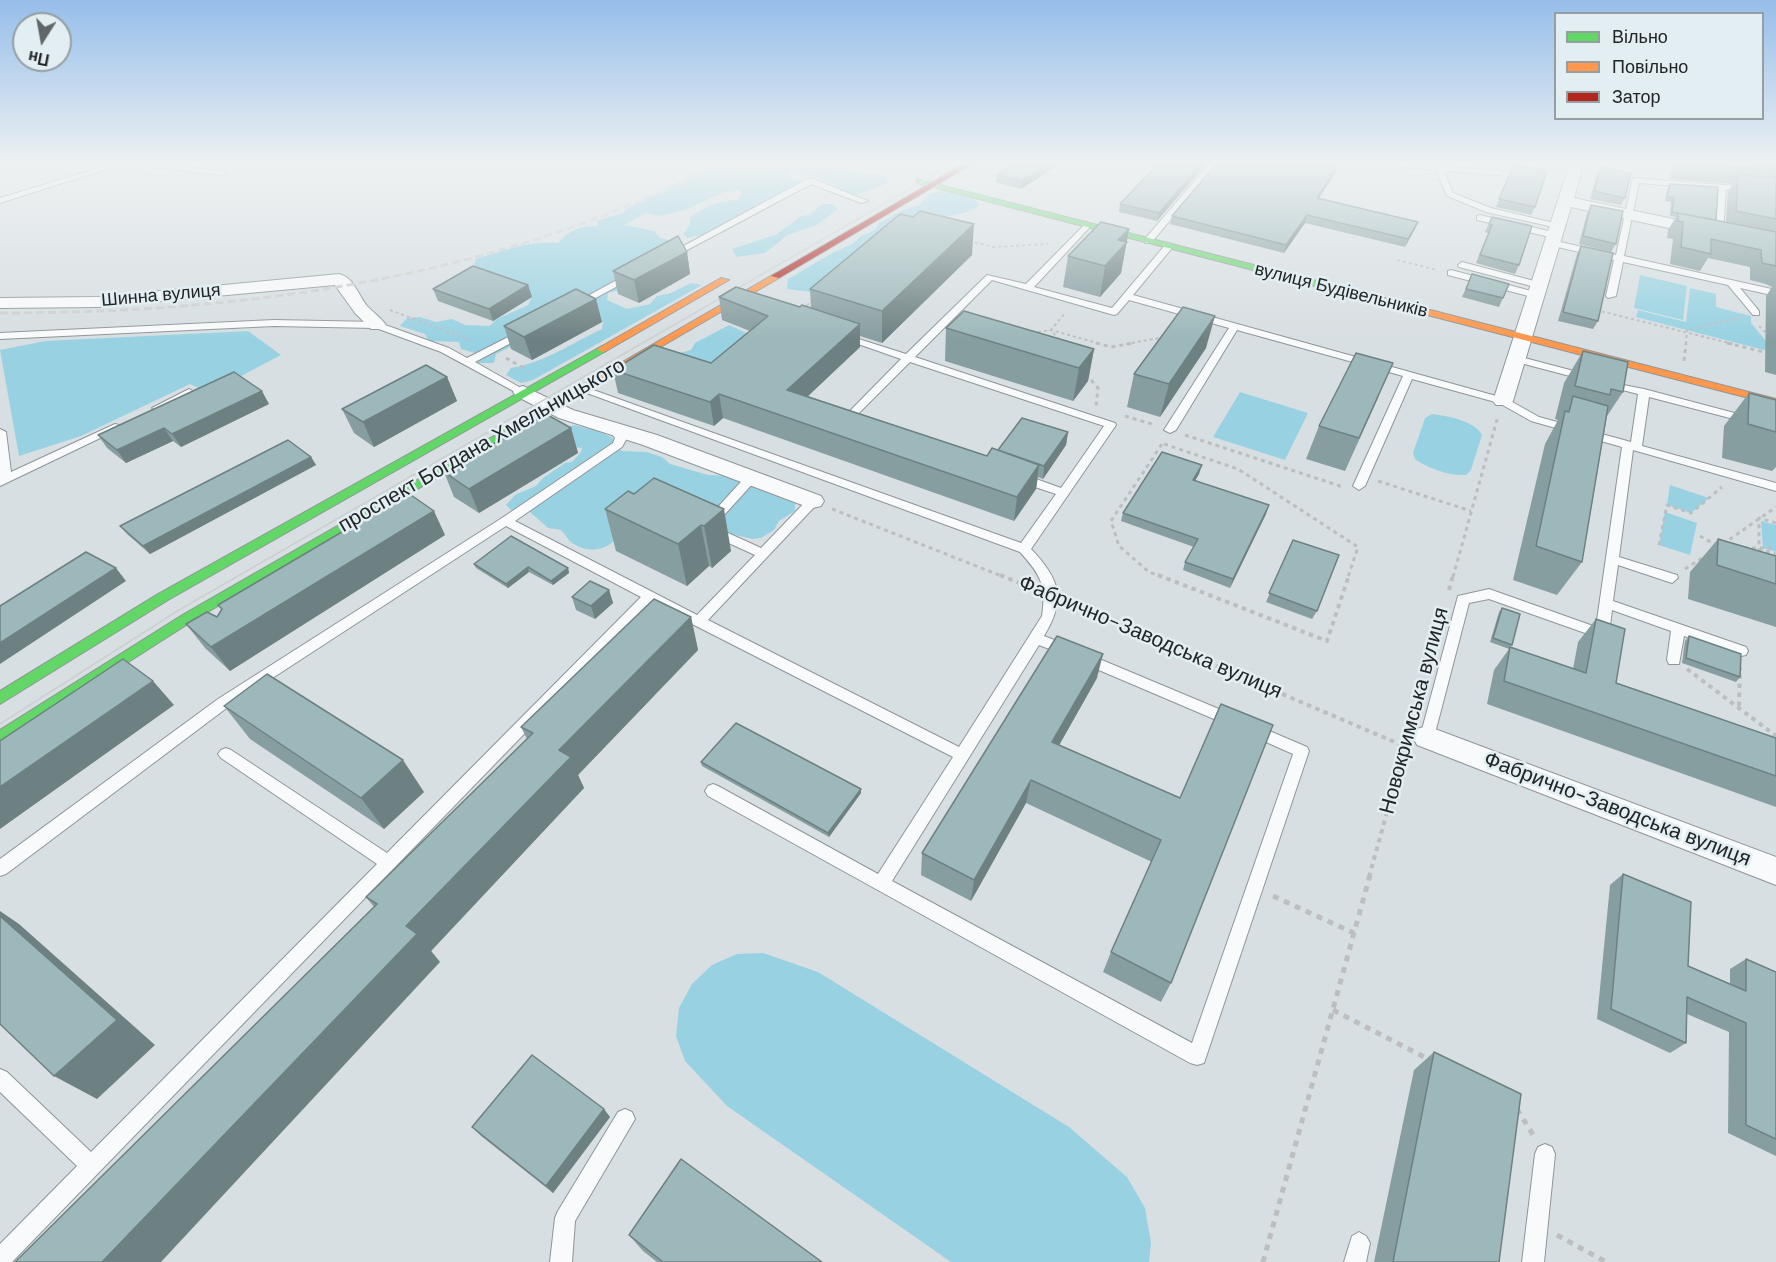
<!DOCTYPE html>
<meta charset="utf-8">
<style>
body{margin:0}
#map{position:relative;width:1776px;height:1262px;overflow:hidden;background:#d8dfe2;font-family:"DM Sans",sans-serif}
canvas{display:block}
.legend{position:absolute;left:1554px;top:12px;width:210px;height:108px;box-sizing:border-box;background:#e2eef2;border:2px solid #959ea1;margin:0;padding:8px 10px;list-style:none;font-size:18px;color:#212527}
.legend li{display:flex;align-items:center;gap:12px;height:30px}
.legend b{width:30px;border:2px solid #959ea1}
.north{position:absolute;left:12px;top:12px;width:60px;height:60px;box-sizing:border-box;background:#e2eef2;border:2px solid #959ea1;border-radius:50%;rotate:191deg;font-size:16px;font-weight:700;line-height:24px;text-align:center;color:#212527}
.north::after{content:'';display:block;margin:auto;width:21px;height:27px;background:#616668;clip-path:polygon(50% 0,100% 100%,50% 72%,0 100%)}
</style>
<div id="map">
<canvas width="1776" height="1262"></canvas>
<ul class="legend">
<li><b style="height:8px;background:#63d668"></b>Вільно</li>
<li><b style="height:8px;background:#ff974d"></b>Повільно</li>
<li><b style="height:8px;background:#b3261e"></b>Затор</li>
</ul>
<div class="north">Пн</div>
</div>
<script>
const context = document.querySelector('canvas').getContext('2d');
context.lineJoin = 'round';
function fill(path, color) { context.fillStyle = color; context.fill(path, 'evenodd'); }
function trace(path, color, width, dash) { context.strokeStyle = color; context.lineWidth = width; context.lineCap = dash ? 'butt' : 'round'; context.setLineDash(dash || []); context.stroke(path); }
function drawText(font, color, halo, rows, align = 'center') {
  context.font = font + ' "DM Sans",sans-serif'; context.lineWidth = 5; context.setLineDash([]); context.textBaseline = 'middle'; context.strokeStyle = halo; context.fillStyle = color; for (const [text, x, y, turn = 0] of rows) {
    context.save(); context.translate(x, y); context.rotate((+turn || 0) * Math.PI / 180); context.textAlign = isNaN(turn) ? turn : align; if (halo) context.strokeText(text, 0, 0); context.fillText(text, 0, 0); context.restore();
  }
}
fill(new Path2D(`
 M787 163H833L836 164V169L888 177 887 183C869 190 854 200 833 191L835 185 800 172 790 171 785 177 797 180 807 187 724 232 714 236 702 235 688 238 683 234 690 224V218C705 206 719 200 738 200L742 194 740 190 722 193 685 210 660 216 646 213 624 225 654 231 659 237 671 241 623 289 608 293 607 300 627 309 650 304 657 296 671 293 691 283 702 285 533 380 521 383 506 375 511 368C546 362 570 344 602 329L603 322 582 311 496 354 494 363H478L475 353 461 349 459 342 429 341 425 334 400 326 407 318 420 317 436 322 452 319 465 325 490 326 495 320 528 305 532 297 493 283 473 268 476 259C502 251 531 240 558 243 569 230 580 226 597 226L598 220 623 213 631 206 644 201V198L664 192 670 186 708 170 730 168 744 172 769 170 779 169Z
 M945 190 971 197 980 205C963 218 950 212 932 221L819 293 787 289 788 279 834 252 852 244 861 236 875 230 879 223 904 209 918 206 929 194Z
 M822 204H833L838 209 817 225 788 235 765 253 737 257 732 249 777 234 800 217 811 214Z
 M1640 275 1687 286 1683 320 1634 308Z
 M1690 288 1716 294V307L1751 316V323L1776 353 1636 317 1638 310 1686 322Z
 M729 325 753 336 720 364 669 361 679 353 691 350 695 343Z
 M248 331 281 355 209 393 190 384 81 436 19 456 0 350 45 341Z
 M1240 392 1308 413 1285 460 1213 437Z
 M1432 414C1447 416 1474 420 1482 435L1471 470 1466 475C1450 476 1429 469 1415 459L1413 453 1425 418Z
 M574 425 598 431 613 438V443L622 451 646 452 662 457 670 464 708 475 734 476 795 500V511L779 521 774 530 761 538 752 539 723 532 620 534C610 549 591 555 574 544 569 542 565 534 561 530L548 528 530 512 512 511 506 505 515 495 536 486 543 478 565 463 572 462 581 452 582 448 573 447 563 429Z
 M1670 485 1709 498 1691 513 1667 505Z
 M1665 512 1697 523 1690 555 1659 545Z
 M1761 521 1776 525V552L1763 548Z
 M763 953 818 972 1069 1127 1127 1177 1145 1208 1151 1243 1149 1262H951L727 1106 685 1061 676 1036 679 1008 692 984 712 965 737 954Z`), '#98d2e2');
const lane = new Path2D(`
 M115 163H126L0 203V198Z
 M126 163H150L224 171 228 173 224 175 130 165Z
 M1210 163H1218L1151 243H1145V239Z
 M1377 163H1406L1502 171V175H1499L1444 171 1453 193 1491 208 1562 225 1558 228 1486 212 1447 196 1436 170 1381 165Z
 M1633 178 1776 189V193L1726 189 1723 233 1719 236 1715 233 1718 189 1639 183 1624 256 1776 290V296L1740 288 1759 311V315H1753L1728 285 1623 262 1616 296 1608 298 1606 296 1614 260 1549 245 1548 243 1552 240 1616 255Z
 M807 179H813L868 201 861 203 811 184 672 258 665 256Z
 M1480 215 1557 233 1558 235 1554 238 1477 220V216Z
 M1087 222 1091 225 1090 227 1034 287 1112 308 1166 244 1169 243 1173 246 1172 248 1133 295 1507 399 1539 417 1631 442 1638 394 1603 385V381L1644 389 1776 424V430L1649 397 1642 446 1776 483V491L1633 450 1619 557 1677 575 1678 578 1672 583 1618 565 1613 601 1746 647 1748 651 1746 655 1741 656 1684 636 1679 664H1669L1667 660 1671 631 1612 610 1609 634 1602 639 1489 599 1469 603 1434 737 1432 741 1427 743 1422 741 1420 737 1458 596 1489 589 1596 627 1622 447 1531 421 1499 403 1412 379 1365 486 1359 490 1353 486 1403 376 1237 330 1176 430 1170 433 1164 430 1229 328 1129 300 1117 314 1114 315 992 280 915 357 1115 423 1116 425 1031 549C1059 578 1067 599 1044 636L1072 647 1074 651 1072 655 1067 656 1039 645 892 881 1192 1043 1293 754 1248 734 1246 730 1248 726 1253 724 1307 747 1309 751 1204 1063 1197 1065 1190 1063 708 796 705 791 708 786 713 784 718 786 878 874 953 757 651 603 12 1262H0V1244L77 1166 0 1092V1069L7 1072 91 1152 377 864 221 758 218 754 221 750 226 748 231 750 387 853 641 597 506 526 228 707 6 874 0 876V859L218 699 502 518 613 443 615 438 610 431 616 428 620 429 627 438 622 447 515 521 697 615 755 555 709 534 707 531 709 528H717L761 548 809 498H817L819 501 817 504 708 620 959 747 1042 616C1047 585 1040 574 1020 552L576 389 577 387H585L1021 543 1056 494 1017 481 1015 478 1017 475H1025L1061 488 1104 426 910 362 856 416 863 419V423H855L844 417 901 359 838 337 846 335 906 354 987 275 1026 284Z
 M1462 262 1542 283 1544 285 1539 288 1459 267 1458 265Z
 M1451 270 1539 293 1541 295 1536 298 1448 275V271Z
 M628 274 636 276 579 307 571 305Z
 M274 320 377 322 449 348 467 358 522 330H528V334L475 362 528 392 527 394H519L441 352 376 328 274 326 0 339V333Z
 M1517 356 1589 375 1590 377 1585 380 1513 361V357Z
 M189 389 194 392 193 394 161 410 157 411 152 408Z
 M115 424 119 425V429L0 486V429L6 432 11 472Z
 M752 473 758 477 756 480 715 525H707L705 522 707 519 748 474Z
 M1085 653 1238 717 1240 721 1238 725 1233 727 1228 725 1080 662 1078 658 1080 654Z
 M625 1109 632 1112 635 1119 575 1221 572 1262H550L555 1218 558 1211 618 1112Z
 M1545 1144 1552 1147 1555 1154 1544 1262H1522L1535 1154 1538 1147Z
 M1359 1232 1366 1236 1370 1243 1366 1262H1344L1352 1236Z`);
const street = new Path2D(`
 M1570 163H1584L1574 198 1706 226 1714 231 1706 236 1571 207 1513 401 1510 405H1496L1493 401Z
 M339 274C355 278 358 296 368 307 374 313 381 318 386 325L383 329H371L355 313 335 285 98 307 0 308V298L98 297Z
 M523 386 573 410 657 435 821 496 824 501 821 506 813 508 805 506 643 445 559 418 516 396 513 392 516 388Z
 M1427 726 1776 857V885L1417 745 1413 737 1417 729Z`);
const fast = new Path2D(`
 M917 179 1348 289 1350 291 1342 293 917 183Z
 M602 346 607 349 606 351 168 600 0 704V691L158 594Z
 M574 390 579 393 578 395 194 620 0 744V730L184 614Z`);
const slow = new Path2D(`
 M776 273 781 276 779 278 578 395H570L569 393Z
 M721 278 729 280 606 351 602 352 597 349Z
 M1345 288 1776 399V405L1342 293V289Z`);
const jam = new Path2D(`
 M965 163H974L779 278 771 276Z`);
trace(lane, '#8f9597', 2);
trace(street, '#8f9597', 2);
trace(fast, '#8f9597', 2);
trace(slow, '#8f9597', 2);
trace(jam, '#8f9597', 2);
trace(new Path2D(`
 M1620 163 1637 164
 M969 241 993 247 1048 244
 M1397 260 1437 270
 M802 309 815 299
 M390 310 472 341
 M1596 310 1733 344
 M1759 326 1776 342
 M1032 333 1051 330 1101 344
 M1059 340 1051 330 1065 313
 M1126 344 1165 337
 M1686 344 1687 330 1742 317`), '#bcbebf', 2, [3, 3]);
trace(new Path2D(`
 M1096 343 1111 347 1134 343
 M1727 343 1776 355
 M506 358 525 369
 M1684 361 1686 343
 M1086 374 1098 388 1096 407
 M1125 416 1155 425
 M1185 435 1343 487
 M1164 444 1238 469 1358 547 1348 577
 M1378 481 1471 511
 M832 509 1004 577
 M1776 523 1759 518V549L1776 554
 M1700 536 1718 546
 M1723 544 1776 507
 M1659 545 1667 505 1691 513 1722 487
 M1744 548H1776
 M1685 569 1704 557
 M1162 577 1149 572 1119 546 1111 521 1162 444
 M1453 577 1498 416`), '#bcbebf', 3, [4, 4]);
trace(new Path2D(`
 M1000 575 1032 588
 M1158 575 1327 641 1349 575
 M1449 590 1453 575
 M1067 602 1404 746
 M1687 669 1776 736
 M1739 706 1740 667
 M1369 877 1405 748`), '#bcbebf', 4, [4.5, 4.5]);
trace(new Path2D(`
 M1273 896 1354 933
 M1333 1010 1430 1060
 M1517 1109 1535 1138
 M1557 1235 1606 1262
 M1263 1262 1370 875`), '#bcbebf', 5, [6, 6]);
fill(lane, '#f9fafb');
fill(street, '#f9fafb');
fill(fast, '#63d668');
fill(slow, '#ff974d');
fill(jam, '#b3261e');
trace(new Path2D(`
 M0 724 179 610 955 163`), '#cdcfd0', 1.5);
trace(new Path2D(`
 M0 313C246 313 500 278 720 163`), '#cdcfd0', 3, [8, 4]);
fill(new Path2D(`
 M1061 163 1021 189 996 182 997 175Z
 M1159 163H1207L1157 221 1119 212 1120 204Z
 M1217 163H1338L1339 164 1336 172 1319 198 1418 222 1405 247 1305 223 1284 253 1170 224 1172 216Z
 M1675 163H1776V375L1765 372 1766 296 1772 287 1766 284 1750 280V267L1708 258 1700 271 1670 264 1673 239 1667 238 1668 230 1676 217 1670 216 1671 202 1665 201 1668 187 1670 184 1716 220 1726 222 1728 191 1733 184 1669 179 1671 169Z
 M1514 164 1535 207 1531 215 1496 207Z
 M1601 167 1625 198 1621 205 1590 199 1597 174Z
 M1591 205 1616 244 1611 252 1579 244 1587 213Z
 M1492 217 1519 265 1515 274 1476 263 1488 233 1485 232Z
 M1129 229 1121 273 1100 297 1063 287 1068 256Z
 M1581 246 1598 321 1593 329 1558 321 1577 254Z
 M687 252 690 274 639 303 618 294 613 271Z
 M972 255 882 343 860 336V347L808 396 987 456 998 450 1068 432 1066 445 1043 479 1038 477 1036 489 1014 521 723 418 714 426 618 393 613 370 711 363 750 331 722 320 719 297 811 308 810 289Z
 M1472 274 1503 298 1499 307 1462 297Z
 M528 285 532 297 493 321 438 301 433 289Z
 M602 322 532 360 511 349 504 326Z
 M946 328 1094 349 1088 381 1073 401 945 361Z
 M1206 348 1160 417 1127 407 1134 374Z
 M1583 351 1623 392 1607 416 1582 562 1557 595 1513 580 1545 444 1558 420 1555 419 1564 383Z
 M447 377 457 401 374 447 354 433 342 409Z
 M1749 393 1776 400V467L1772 471 1722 458 1724 426Z
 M1379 396 1345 471 1306 459 1319 426Z
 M269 404 181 447 173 441 126 463 107 448 98 435Z
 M571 428 578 453 479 513 454 497 444 472Z
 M311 457 316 465 150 554 127 534 120 526Z
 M1199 474 1195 481 1266 514 1230 588 1183 570 1185 562 1194 547 1121 521 1123 513Z
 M654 478 731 551 712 568 709 566 687 586 616 551 605 509 634 494Z
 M445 535 230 671 205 648 186 624 217 617 222 610 218 605Z
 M1718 539 1776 556V627L1688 599 1690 572Z
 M1293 540 1317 611 1312 619 1266 602Z
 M474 564 568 568 569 573 553 585 529 572 508 588 476 568Z
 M609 590 613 603 595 619 576 610 572 597Z
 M1502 608 1512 645 1510 647 1573 669 1578 642 1596 619 1616 683 1776 738V807L1487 704 1494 670 1509 649 1490 642 1499 612Z
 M691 617 698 650 578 775 584 788 431 951 440 962 374 907 366 897 527 739 521 727Z
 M1689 636 1740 677 1736 682 1682 663 1685 641Z
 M1097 678 1059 745 1180 798 1171 983 1161 1002 1103 972 1111 952 1152 862 1026 803 971 901 921 875 922 853Z
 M224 706 424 792 384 829 250 739Z
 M701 762 861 793 829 837 702 766Z
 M1623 874 1688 966 1730 984V969L1746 959 1776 972V1156L1728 1133 1729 1032 1687 1014 1686 1043 1670 1053 1597 1019 1610 885Z
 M1434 1052 1499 1262H1374L1414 1070Z
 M610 1117 553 1193 481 1136 472 1127Z
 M629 1235 822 1262H657L643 1251Z`), '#879ea0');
fill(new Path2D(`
 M1051 163H1061L1021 189 1022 181Z
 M1202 163H1207L1157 221 1159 213Z
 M1339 164 1336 172 1314 205 1317 198Z
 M1307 215 1305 223 1284 253 1286 245Z
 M1418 222 1415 229 1405 247 1408 239Z
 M974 224 972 255 882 343V311Z
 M1129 229 1121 273 1100 297 1105 266 1118 240Z
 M687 252 690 274 639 303 634 280Z
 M528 285 532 297 493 321 489 309Z
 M596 299 602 322 532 360 524 337Z
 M1215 316 1206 348 1160 417 1169 384Z
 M860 324V347L789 414 787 390Z
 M1094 349 1088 381 1073 401 1079 368Z
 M447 377 457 401 374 447 363 422Z
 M262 391 269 404 181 447 172 434Z
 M719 394 723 418 714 426 710 402Z
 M164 428 173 441 126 463 117 450Z
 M571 428 578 453 479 513 469 489Z
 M1068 432 1066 445 1043 479 1044 466Z
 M311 457 316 465 150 554 143 546Z
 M1039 465 1036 489 1014 521 1017 497Z
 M1202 465 1199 474 1190 489 1193 480Z
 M1269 505 1266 514 1230 588 1233 579Z
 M724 509 731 551 712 568 704 526Z
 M434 511 445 535 230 671 211 647Z
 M701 525 709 566 687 586 678 544Z
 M528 567 529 572 508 588 506 584Z
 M116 568 126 581 0 664V643Z
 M568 568 569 573 553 585 551 581Z
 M609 590 613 603 595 619 591 606Z
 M691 617 698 650 578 775 584 788 431 951 440 962 161 1262H102L406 926 559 750Z
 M1103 654 1097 678 1048 765 1052 742Z
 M153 681 174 705 0 829V787Z
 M403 760 424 792 384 829 361 798Z
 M1031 780 1026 803 971 901 974 880Z
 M861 789V793L829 837 828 833Z
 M0 911 19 924 155 1045 97 1099 54 1076 0 916Z
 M604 1109 610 1117 553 1193 546 1186Z`), '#6e8182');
const building = new Path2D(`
 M1012 163H1051L1022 181 997 175Z
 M1159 163H1202L1159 213 1120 204Z
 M1217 163H1260L1281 168 1287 163H1338L1339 164 1317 198 1418 222 1408 239 1307 215 1286 245 1172 216Z
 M1683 163H1776V170Z
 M1514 164 1547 171 1535 207 1499 199Z
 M1601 167 1631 173 1625 198 1594 191Z
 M1738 175 1776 178V219L1736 211Z
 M1670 184 1718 187 1716 220 1672 212 1674 198 1667 197Z
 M1591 205 1623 211 1616 244 1583 236Z
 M920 211 974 224 882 311 810 289 900 214 913 217Z
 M1678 213 1776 232V266L1762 263 1761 250 1711 239V254L1681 247 1683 222 1678 221Z
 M1492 217 1532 226 1519 265 1480 255 1492 225 1489 224Z
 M1101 222 1129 229 1118 240 1127 242 1105 266 1068 256Z
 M678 236 687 252 634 280 613 271Z
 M1581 246 1613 253 1598 321 1563 312Z
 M473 266 528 285 489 309 433 289Z
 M1472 274 1509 284 1503 298 1466 289Z
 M736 287 800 307 802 305 860 324 787 390 987 456 992 448 1039 465 1017 497 719 394 710 402 613 370 654 345 711 363 768 316 719 297Z
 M576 289 596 299 524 337 504 326Z
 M1183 307 1215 316 1169 384 1134 374Z
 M964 311 1094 349 1079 368 946 328Z
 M1583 351 1628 362 1623 392 1611 389 1610 395 1575 386Z
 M1356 353 1393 363 1359 438 1319 426Z
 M426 365 447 377 363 422 342 409Z
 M234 372 262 391 172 434 164 428 117 450 98 435Z
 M1749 393 1776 400V432L1748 424Z
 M1573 396 1608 406 1582 562 1536 546 1565 411 1569 412Z
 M546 414 571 428 469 489 444 472Z
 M1022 418 1068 432 1044 466 998 450Z
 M288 440 311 457 143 546 120 526Z
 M1162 452 1202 465 1193 480 1269 505 1233 579 1185 562 1198 539 1123 513Z
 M654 478 724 509 704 526 701 525 678 544 605 509 628 491 634 494Z
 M408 493 434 511 211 647 186 624 207 612 217 617 222 609 218 605Z
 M511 536 568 568 551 581 528 567 506 584 474 564Z
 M1718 539 1776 556V584L1717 565Z
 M1293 540 1339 555 1317 611 1269 593Z
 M86 552 116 568 0 643V606Z
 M590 581 609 590 591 606 572 597Z
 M654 599 691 617 559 750 571 757 406 926 417 934 102 1262H15L377 904 366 897 533 733 521 727Z
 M1502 608 1520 614 1512 645 1493 638Z
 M1596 619 1625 629 1616 683 1776 738V776L1504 681 1510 647 1586 673Z
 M1057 636 1103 654 1052 742 1180 798 1221 704 1273 725 1171 983 1111 952 1161 840 1031 780 974 880 922 853Z
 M1689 636 1741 654 1740 677 1686 658Z
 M123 659 153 681 0 787V741Z
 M267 674 403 760 361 798 224 706Z
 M736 723 861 789 828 833 701 762Z
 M1623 874 1691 902 1688 966 1746 991V959L1776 972V1139L1746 1125V1023L1687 997 1686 1043 1611 1009Z
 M0 916 117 1020 54 1076 0 1024Z
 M1434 1052 1521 1094 1499 1262H1393Z
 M532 1055 604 1109 546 1186 472 1127Z
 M681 1159 822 1262H663L629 1235Z`);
fill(building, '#9db8ba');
trace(building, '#6e8182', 1.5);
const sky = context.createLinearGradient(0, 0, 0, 339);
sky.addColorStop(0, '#96beea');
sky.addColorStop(0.48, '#edf1f2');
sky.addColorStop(1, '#edf1f200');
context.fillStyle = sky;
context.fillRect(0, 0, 1776, 339);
drawText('18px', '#212527', '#e2eef2', [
 ["вулиця Будівельників",1341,291,14],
 ["Шинна вулиця",161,296,-5]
]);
drawText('21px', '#212527', '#e2eef2', [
 ["проспект Богдана Хмельницького",482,446,-30],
 ["Фабрично-Заводська вулиця",1150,638,23],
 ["Новокримська вулиця",1415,711,-75],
 ["Фабрично-Заводська вулиця",1617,810,21]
]);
</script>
